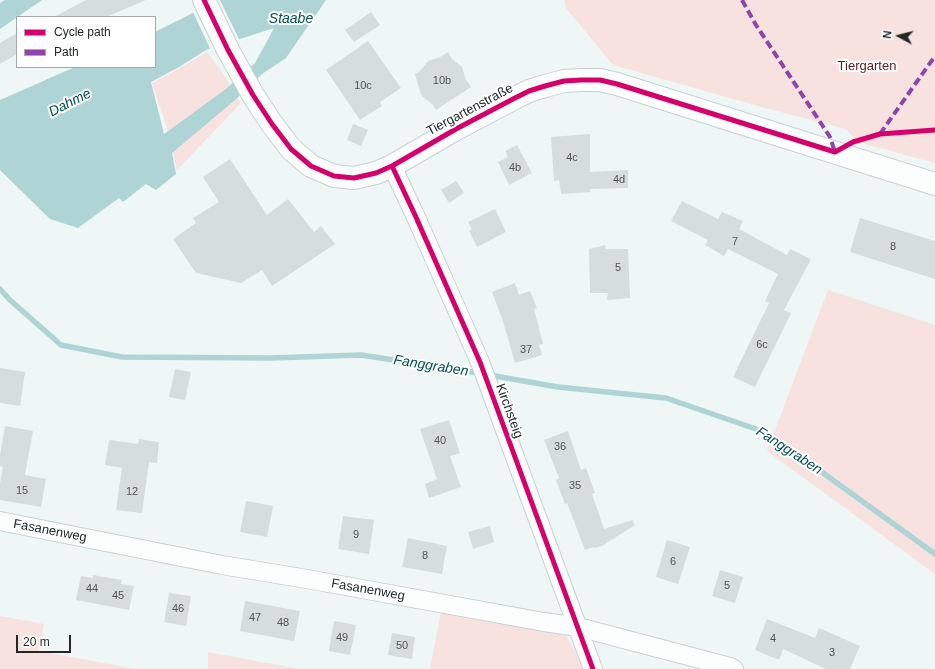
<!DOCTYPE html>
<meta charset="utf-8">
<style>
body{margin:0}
#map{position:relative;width:935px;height:669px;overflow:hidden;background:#eef6f6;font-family:Arial,sans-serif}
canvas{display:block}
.legend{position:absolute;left:16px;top:16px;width:140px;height:52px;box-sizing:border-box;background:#fff;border:1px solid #a7a9a9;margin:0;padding:5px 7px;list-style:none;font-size:12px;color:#222828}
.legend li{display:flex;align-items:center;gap:8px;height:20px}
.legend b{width:20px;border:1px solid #a7a9a9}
.north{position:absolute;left:879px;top:16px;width:40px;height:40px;-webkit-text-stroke:3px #fff;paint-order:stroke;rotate:277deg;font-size:11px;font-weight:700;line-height:16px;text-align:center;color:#222828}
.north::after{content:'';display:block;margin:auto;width:14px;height:18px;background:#222828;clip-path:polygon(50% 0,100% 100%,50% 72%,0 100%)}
.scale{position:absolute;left:16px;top:635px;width:55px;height:18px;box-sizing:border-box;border:2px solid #222828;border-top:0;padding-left:5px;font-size:12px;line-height:14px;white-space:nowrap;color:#222828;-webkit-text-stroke:3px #fff;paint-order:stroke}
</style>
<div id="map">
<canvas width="935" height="669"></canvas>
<ul class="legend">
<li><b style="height:5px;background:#d6006c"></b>Cycle path</li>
<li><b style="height:5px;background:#8e44ad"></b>Path</li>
</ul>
<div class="north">N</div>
<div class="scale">20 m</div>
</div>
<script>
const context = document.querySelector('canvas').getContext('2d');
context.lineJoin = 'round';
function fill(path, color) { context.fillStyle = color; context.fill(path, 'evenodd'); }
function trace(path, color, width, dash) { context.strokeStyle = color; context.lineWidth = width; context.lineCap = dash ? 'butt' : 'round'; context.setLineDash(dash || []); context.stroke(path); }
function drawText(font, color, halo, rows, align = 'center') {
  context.font = font + ' Arial,sans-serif'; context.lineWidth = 4; context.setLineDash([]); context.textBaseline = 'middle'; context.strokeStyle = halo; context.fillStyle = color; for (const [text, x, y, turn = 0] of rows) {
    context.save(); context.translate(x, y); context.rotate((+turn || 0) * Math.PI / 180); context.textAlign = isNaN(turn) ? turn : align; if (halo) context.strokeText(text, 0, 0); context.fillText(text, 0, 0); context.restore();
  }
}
fill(new Path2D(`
 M564 0H935V163L858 142 846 129 758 106 613 65 566 8Z
 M207 52 224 75 241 103 177 170 166 124 152 83 180 68Z
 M828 290 935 325V574L767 451Z
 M441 612 541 629 565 635 577 654 583 669H430Z
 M0 616 44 624 39 651 136 669H0Z
 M208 652 299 669H208Z`), '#f7e2df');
fill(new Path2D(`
 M5 0H42L0 29V3Z
 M219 0H326L286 58 262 74 235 100 172 153 176 174 156 190 146 184 123 202 119 198 78 228 50 219 0 170V100L75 67H155V32ZM274 28 265 45 255 63 226 89 164 134 151 82 179 67 206 50Z`), '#afd4d6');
fill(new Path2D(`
 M218 0H220L240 41 211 51 193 12Z`), '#eef6f6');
trace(new Path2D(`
 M0 289 10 300 61 345 122 357 271 358 361 355 466 371 558 387 666 398 756 429 808 462 935 554`), '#afd4d6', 5.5);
fill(new Path2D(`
 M86 0H146L106 17H54Z
 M371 12 380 25 354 42 345 30Z
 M17 33V54L0 64V43Z
 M368 41 401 88 380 102 382 106 360 120 326 70Z
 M448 52 452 59 462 67 466 80 471 87 436 110 433 105 421 95 415 74 420 71 428 61 440 57Z
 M353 124 368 130 361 146 347 140Z
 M590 134V172L628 170V188L590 189V192L561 194 559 180 554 181 551 137Z
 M517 145 532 173 509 185 498 162 508 157 505 151Z
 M230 159 267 215 288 199 314 232 321 226 335 244 272 286 262 270 241 283 196 273 173 239 196 223 193 218 219 202 203 177Z
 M456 181 464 193 449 203 441 190Z
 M682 201 718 219 722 212 743 221 739 229 787 255 790 249 811 259 784 310 791 313 755 387 733 377 769 303 765 301 778 274 728 249 724 256 705 245 708 240 671 221Z
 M495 209 506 232 477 247 469 231 472 229 468 222Z
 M860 218 935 241V279L850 252Z
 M605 245 606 249H628L630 298 607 300 608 293H590L589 249Z
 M515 283 519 295 530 291 537 308 534 309 543 344 539 345 542 355 515 363 501 315V316L492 292Z
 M0 368 25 372 20 406 0 403Z
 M175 369 191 372 185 400 169 397Z
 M449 420 460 453 450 456 461 487 429 498 425 484 437 479 420 429Z
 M5 426 33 431 25 475 46 479 41 507 0 500V483L3 467 0 466V455Z
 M568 431 581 470 586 468 595 493 592 494 604 529 632 520 635 525 602 546 595 548 594 547 585 550 567 503 565 504 556 480 559 478 544 440Z
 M139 439 159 442 157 463 149 462 142 513 116 510 122 468 105 465 109 440 138 444Z
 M246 501 273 506 267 537 240 532Z
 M343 516 374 520 369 554 338 549Z
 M490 526 494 542 473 549 468 532Z
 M408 538 447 546 442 574 402 567Z
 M667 540 690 547 678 584 656 577Z
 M720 570 743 577 735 603 712 596Z
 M93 575 122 580 121 584 134 586 129 610 76 600 81 576 93 578Z
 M169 593 191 596 186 626 164 622Z
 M245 601 300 611 294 641 240 631Z
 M767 619 815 638 819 628 860 646 850 669H826L783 649 779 660 755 650Z
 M334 621 356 625 350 655 329 651Z
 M392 633 415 637 412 659 388 655Z`), '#d6dddd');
const minor = new Path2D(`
 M392 166 415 215 480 362 593 669
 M0 521 222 565 307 579 544 622 578 627 730 667 734 669`);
const tertiary = new Path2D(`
 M204 0 228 50 253 95 272 124 291 149 311 166 334 176 354 178 376 173 392 166 456 129 515 98 529 91 545 86 564 81 581 80H600L617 84 935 184`);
trace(minor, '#cad0d0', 20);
trace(tertiary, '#cad0d0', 24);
trace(minor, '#fcfefe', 18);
trace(tertiary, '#fcfefe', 22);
trace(new Path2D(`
 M742 0 756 25 830 137 835 152H836
 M880 134 935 56`), '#8e44ad', 4, [8, 4]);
trace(new Path2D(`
 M204 0 228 50 253 95 272 124 291 149 311 166 334 176 354 178 376 173 392 166 456 129 515 98 529 91 545 86 564 81 581 80H600L617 84 835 152 853 142 880 134 935 130
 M392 166 415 215 480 362 593 669`), '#d6006c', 5);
drawText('11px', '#505656', null, [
 ["10b",442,81],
 ["10c",363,86],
 ["4c",572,158],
 ["4b",515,168],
 ["4d",619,180],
 ["7",735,242],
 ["8",893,247],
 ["5",618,268],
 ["6c",762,345],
 ["37",526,350],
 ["40",440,441],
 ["36",560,447],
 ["35",575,486],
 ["15",22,491],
 ["12",132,492],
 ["9",356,535],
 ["8",425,556],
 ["6",673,562],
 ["5",727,586],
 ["44",92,589],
 ["45",118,596],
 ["46",178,609],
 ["47",255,618],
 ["48",283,623],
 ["49",342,638],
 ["4",773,639],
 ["50",402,646],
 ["3",832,653]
]);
drawText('13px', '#5a2220', '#fff', [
 ["Tiergarten",867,66]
]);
drawText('13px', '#222828', '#fff', [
 ["Tiergartenstraße",470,110,-28],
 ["Kirchsteig",509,411,70],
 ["Fasanenweg",50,531,11],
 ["Fasanenweg",368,590,10]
]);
drawText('italic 14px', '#004f52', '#fff', [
 ["Staabe",291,19],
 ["Dahme",70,103,-27],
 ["Fanggraben",431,366,9],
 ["Fanggraben",789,451,33]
]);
</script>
